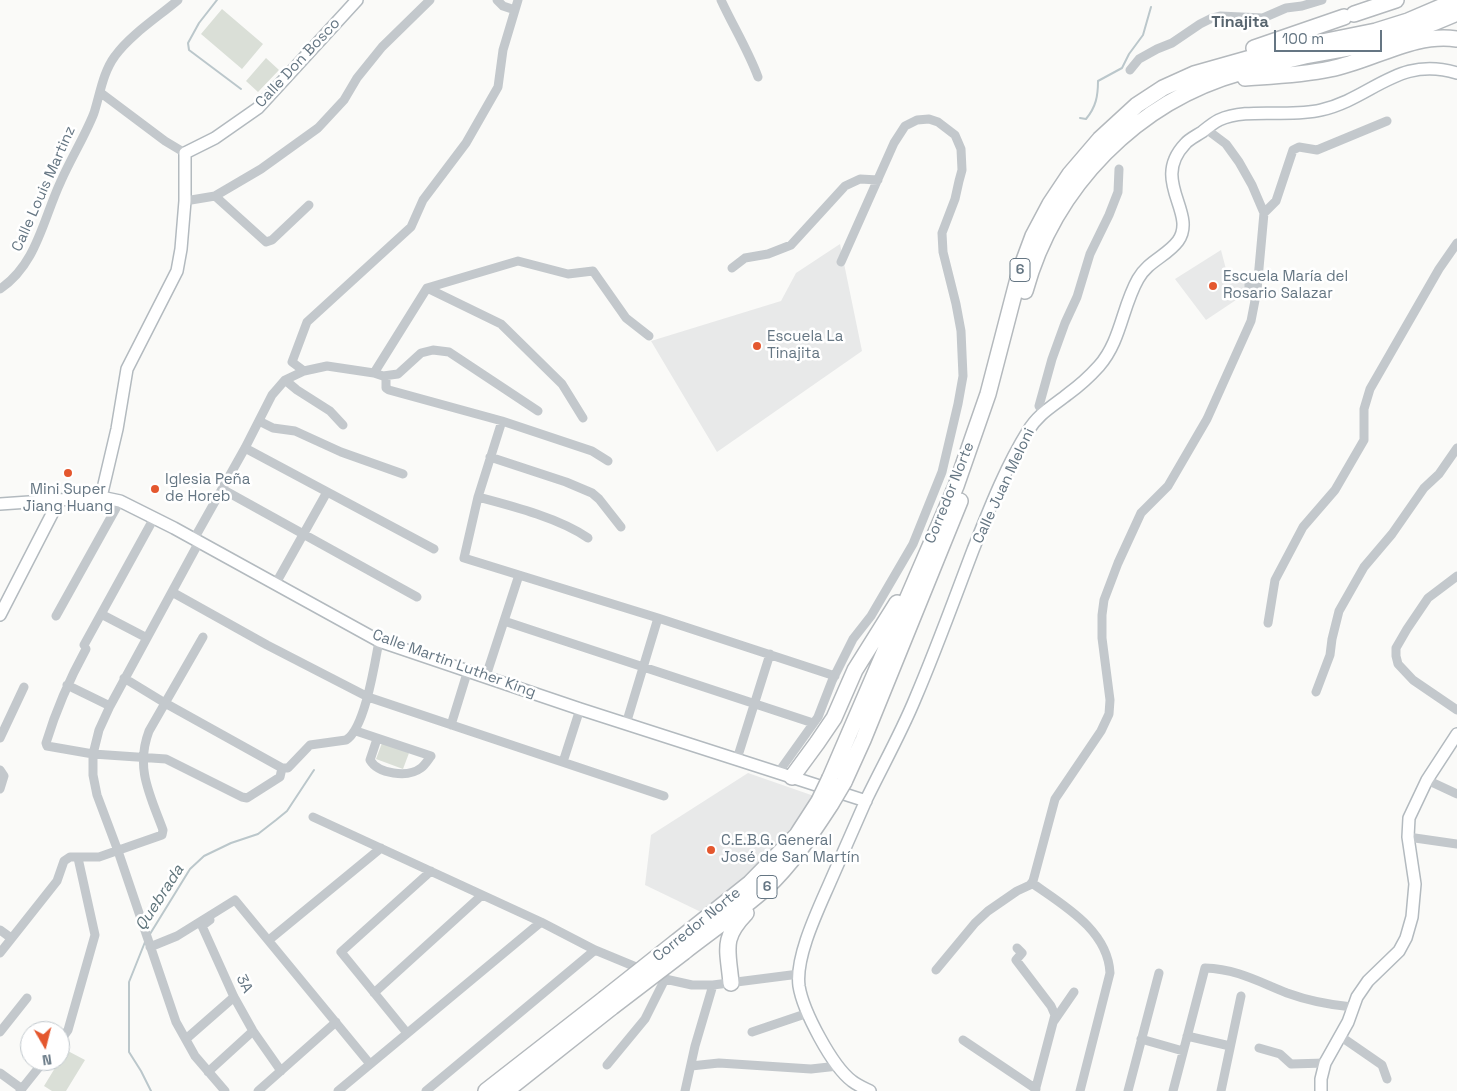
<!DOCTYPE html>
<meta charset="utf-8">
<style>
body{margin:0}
#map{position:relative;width:1457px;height:1091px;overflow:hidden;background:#fafaf8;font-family:"Space Grotesk",sans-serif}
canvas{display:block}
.north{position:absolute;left:20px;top:1021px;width:50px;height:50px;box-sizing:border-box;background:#fff;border:1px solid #c1c8cd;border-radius:50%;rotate:172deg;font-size:14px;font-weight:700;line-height:20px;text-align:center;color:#657683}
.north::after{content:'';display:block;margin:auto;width:18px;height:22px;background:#e4572e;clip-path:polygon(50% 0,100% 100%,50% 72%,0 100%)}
.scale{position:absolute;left:1274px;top:30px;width:108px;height:22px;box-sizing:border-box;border:2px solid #657683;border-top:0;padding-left:6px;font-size:15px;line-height:18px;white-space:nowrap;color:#657683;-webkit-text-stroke:4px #fff;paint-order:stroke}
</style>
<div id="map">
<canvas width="1457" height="1091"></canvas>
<div class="north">N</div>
<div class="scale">100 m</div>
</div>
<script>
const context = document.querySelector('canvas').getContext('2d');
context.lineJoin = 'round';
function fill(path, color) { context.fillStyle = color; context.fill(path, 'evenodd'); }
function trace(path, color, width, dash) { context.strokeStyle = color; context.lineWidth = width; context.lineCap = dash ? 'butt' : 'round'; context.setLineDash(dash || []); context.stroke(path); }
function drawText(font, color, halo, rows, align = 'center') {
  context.font = font + ' "Space Grotesk",sans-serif'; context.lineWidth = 5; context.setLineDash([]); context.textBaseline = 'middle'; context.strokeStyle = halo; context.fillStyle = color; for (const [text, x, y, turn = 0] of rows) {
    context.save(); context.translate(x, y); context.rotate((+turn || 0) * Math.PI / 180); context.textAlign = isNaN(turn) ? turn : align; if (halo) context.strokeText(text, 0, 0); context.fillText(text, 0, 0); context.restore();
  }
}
fill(new Path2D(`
 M840 244 862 351 717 452 651 341 781 301 796 273Z
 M1221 250 1228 277 1245 280 1248 292 1206 320 1175 279Z
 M748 773 814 796 808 808 758 866 703 913 645 885 651 835Z`), '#e8e9e9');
fill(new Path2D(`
 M222 9 263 44 242 69 201 34Z
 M266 58 279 70 258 92 246 81Z
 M382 743 409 753 403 769 376 759Z
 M66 1050 85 1060 66 1091H52L44 1086Z`), '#dadfd7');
trace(new Path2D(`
 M217 0 199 23 188 43 189 50 241 89
 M1080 118 1086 119C1096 107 1098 96 1098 81L1122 68 1129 54 1143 35 1151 7
 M150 934 190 869 204 856 231 843 258 834 276 820 287 811 314 770
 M145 942 129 982V1052L141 1071 151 1091`), '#bbc7cb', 2);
const secondary = new Path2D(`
 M101 497 117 429 127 369 177 271 181 249 185 201V153L215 138 258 108 357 0
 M0 504 101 497 120 501 174 528 379 641 580 709 866 801
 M0 615 53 512 54 500
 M870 1091C864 1088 857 1085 852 1081 832 1066 803 1011 799 986 795 956 819 908 831 880 843 853 855 825 867 798 883 765 901 733 915 699 936 650 954 600 973 550 989 510 1005 468 1028 431 1038 414 1053 406 1068 394 1079 386 1090 376 1099 366 1121 341 1122 307 1138 279 1148 261 1167 256 1178 241 1198 213 1150 181 1185 144 1189 139 1196 136 1202 132 1207 128 1213 123 1219 120 1247 107 1289 118 1321 110 1373 98 1398 55 1457 73
 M1321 1091V1079L1325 1063 1348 1022 1357 997 1368 981 1399 951 1406 938 1412 917 1415 884 1408 837 1409 818 1427 780 1457 734`);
const highway = new Path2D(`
 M1354 14 1396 0
 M1254 48 1344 17
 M1245 78C1274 76 1302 75 1330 69 1372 61 1414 32 1457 39
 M1025 291C1054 186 1137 101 1242 72 1263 66 1284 61 1305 56 1329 51 1354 48 1379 42 1406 34 1432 24 1457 13
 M792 777 817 743 834 718 855 670 897 603
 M830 778 956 486 988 394 1020 271 1033 236 1050 204 1070 174 1100 139 1137 105 1163 88 1194 74 1272 52 1376 31 1408 21 1457 0
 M844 782 863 740 960 501
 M676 942 750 883 797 835 819 801
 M684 952C711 931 740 911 766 888 792 864 812 833 831 804
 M731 983C728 949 721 939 746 913
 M486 1091 604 999
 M506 1091 612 1007`);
trace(secondary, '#b3babf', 14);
trace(highway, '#b4b9bd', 18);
trace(new Path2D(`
 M497 0 503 6 515 10
 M721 0C733 26 748 50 758 77
 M1130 70 1139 59 1157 49 1172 43 1200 24 1212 18 1220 16 1263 18 1286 8 1302 6 1322 0
 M101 93 165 141 185 153
 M215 196 266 242 272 240 309 205
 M185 201 215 196 261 169 318 128 344 100 357 78 382 47 430 0
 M1264 213 1276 201 1293 150 1299 147 1317 150 1387 121
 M732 268 745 258 768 254 791 245 845 186 860 179 878 180
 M1249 283V288L1257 290
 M427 288 501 324 562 384 583 418
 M0 289C37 264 43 219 61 181 71 158 85 136 94 113 100 94 103 72 115 56 130 35 158 17 178 0
 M304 371 292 362 307 322 411 227 423 200 466 143 498 87 503 50 518 0
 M374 373 427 288 518 261 568 274 593 271 626 318 649 336
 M386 376V388L389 390 502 421 592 451 608 461
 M285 380 297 390 330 411 343 425
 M1044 412 1039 406 1052 359 1065 323 1077 297 1090 254 1109 215 1118 192 1119 169
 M259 421 273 428 295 431 341 452 403 474
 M502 421 478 497 464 558 658 618 835 676
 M245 448 434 549
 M490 457 566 482 592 493 599 499 621 527
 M222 489 417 597
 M478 497C512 506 559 518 588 538
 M194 539 245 448 272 395 285 380 304 371 327 366 374 373 383 376 398 374 421 353 433 350 449 352 538 411
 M199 542 110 706 99 730 93 754V775L97 795 118 851 176 1022 195 1056 225 1091
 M1457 576 1428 598 1407 629 1396 648V656L1398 664 1413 680 1457 710
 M276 583 327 492
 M172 592 267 645 368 697 664 796
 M101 614 147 638
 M56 616 120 501
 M504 621 813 723
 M1268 623 1275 580 1303 527 1335 490 1364 440V409L1370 389 1439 269 1457 243
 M84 645 154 518
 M86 649C69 680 56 710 46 743L47 746 93 754 166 759 242 797 247 798 280 777 282 768
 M486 676 519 575
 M124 678 165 703 282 768H288L310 745 346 740C365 729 375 662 379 641
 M67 685 110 706
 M1316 692 1330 655 1332 639 1339 611 1364 567 1392 534 1424 488 1439 474 1457 448
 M626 724 658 618
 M451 725 468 670
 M356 731 431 756C428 760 425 765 421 768 408 778 378 774 370 760L377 739
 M0 738 24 687
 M737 759 770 654
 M563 762 580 709
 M0 770 4 776 0 789
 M778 773 818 717 832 681 853 639 871 616 913 544 942 472 958 404 963 376 961 331 956 304 943 252 942 233 955 199 959 181 962 170 961 149 955 135 938 122 929 119 917 120 905 126 894 143 841 262
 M1427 780 1457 794
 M313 817 541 922 595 950 665 979 692 985H713L799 974
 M1408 837 1457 844
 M1032 883C1063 905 1108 930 1110 973L1080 1091
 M210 920 202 926 234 997 253 1031 281 1071
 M0 930 11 938
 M269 940 381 848
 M150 947 177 936 235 900 370 1064
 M1017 948 1022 953 1016 960 1051 1006 1055 1015 1035 1091
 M0 953 57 881 64 861 70 857H99L162 835 163 830C150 795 135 768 149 731L203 637
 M936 970 975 923 988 911 1017 891 1030 885 1033 881 1055 799 1101 731 1109 714 1110 700 1102 638V615L1104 600 1118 563 1141 513 1168 486 1207 419 1251 321 1257 290 1264 213 1252 185 1239 162 1226 144 1206 129
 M374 993 482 895
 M1054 1021 1074 992
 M0 1032 27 998
 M752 1032 808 1013
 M407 1033 341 952 431 871
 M1187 1036 1230 1046
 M1340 1036 1382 1065 1387 1079
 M186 1039 234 997
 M1141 1039 1183 1051
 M963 1040 1036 1089
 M60 1041 68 1030 95 935 78 858
 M1259 1048 1280 1054 1291 1064 1325 1063
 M607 1065 645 1019 665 979
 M691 1066 719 1063 811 1069 838 1066
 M208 1072 253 1031
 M0 1073 22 1089
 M20 1091 44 1061
 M258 1091 336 1022
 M338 1091 541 922
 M426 1091 595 950
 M685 1091 695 1046 713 985
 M1128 1091 1159 973
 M1173 1091 1205 968C1237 969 1259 982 1287 993 1309 1001 1330 1005 1352 1007
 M1221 1091 1241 996`), '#c3c8cc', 9);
trace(secondary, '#fff', 11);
trace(highway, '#fff', 15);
const highwayBridge = new Path2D(`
 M819 801 830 778
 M831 804 844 782
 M604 999 676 942
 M612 1007 684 952`);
trace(highwayBridge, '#b4b9bd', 18, []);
trace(highwayBridge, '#fff', 15);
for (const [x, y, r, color] of [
 [1213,286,5,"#e4572e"],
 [757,346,5,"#e4572e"],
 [68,473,5,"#e4572e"],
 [155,489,5,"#e4572e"],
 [711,850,5,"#e4572e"]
]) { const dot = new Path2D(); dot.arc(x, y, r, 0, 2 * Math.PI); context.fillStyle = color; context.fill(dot); trace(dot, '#fff', 2); }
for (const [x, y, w] of [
 [1020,270,20],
 [767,887,20]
]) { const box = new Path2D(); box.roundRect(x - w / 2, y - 11.5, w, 23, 4); context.fillStyle = '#fff'; context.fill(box); trace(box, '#657683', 1); }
drawText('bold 14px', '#657683', null, [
 ["6",1020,270],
 ["6",767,887]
]);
drawText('15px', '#657683', '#fff', [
 ["Calle Don Bosco",298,63,-47],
 ["Calle Louis Martinz",44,189,-66],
 ["Calle Juan Meloni",1004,486,-65],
 ["Corredor Norte",950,493,-68],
 ["Calle Martin Luther King",454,664,20],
 ["Corredor Norte",697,925,-39],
 ["3A",244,984,64]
]);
drawText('15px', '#657683', '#fff', [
 ["Escuela María del",1223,277],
 ["Rosario Salazar",1223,294],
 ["Escuela La",767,337],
 ["Tinajita",767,354],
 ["Iglesia Peña",165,480],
 ["de Horeb",165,497],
 ["Mini Super",68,490,"center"],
 ["Jiang Huang",68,507,"center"],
 ["C.E.B.G. General",721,841],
 ["José de San Martín",721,858]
], 'left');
drawText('bold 16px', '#57646e', '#fff', [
 ["Tinajita",1240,23]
]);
drawText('italic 16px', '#60757c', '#fff', [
 ["Quebrada",160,898,-57]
]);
</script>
